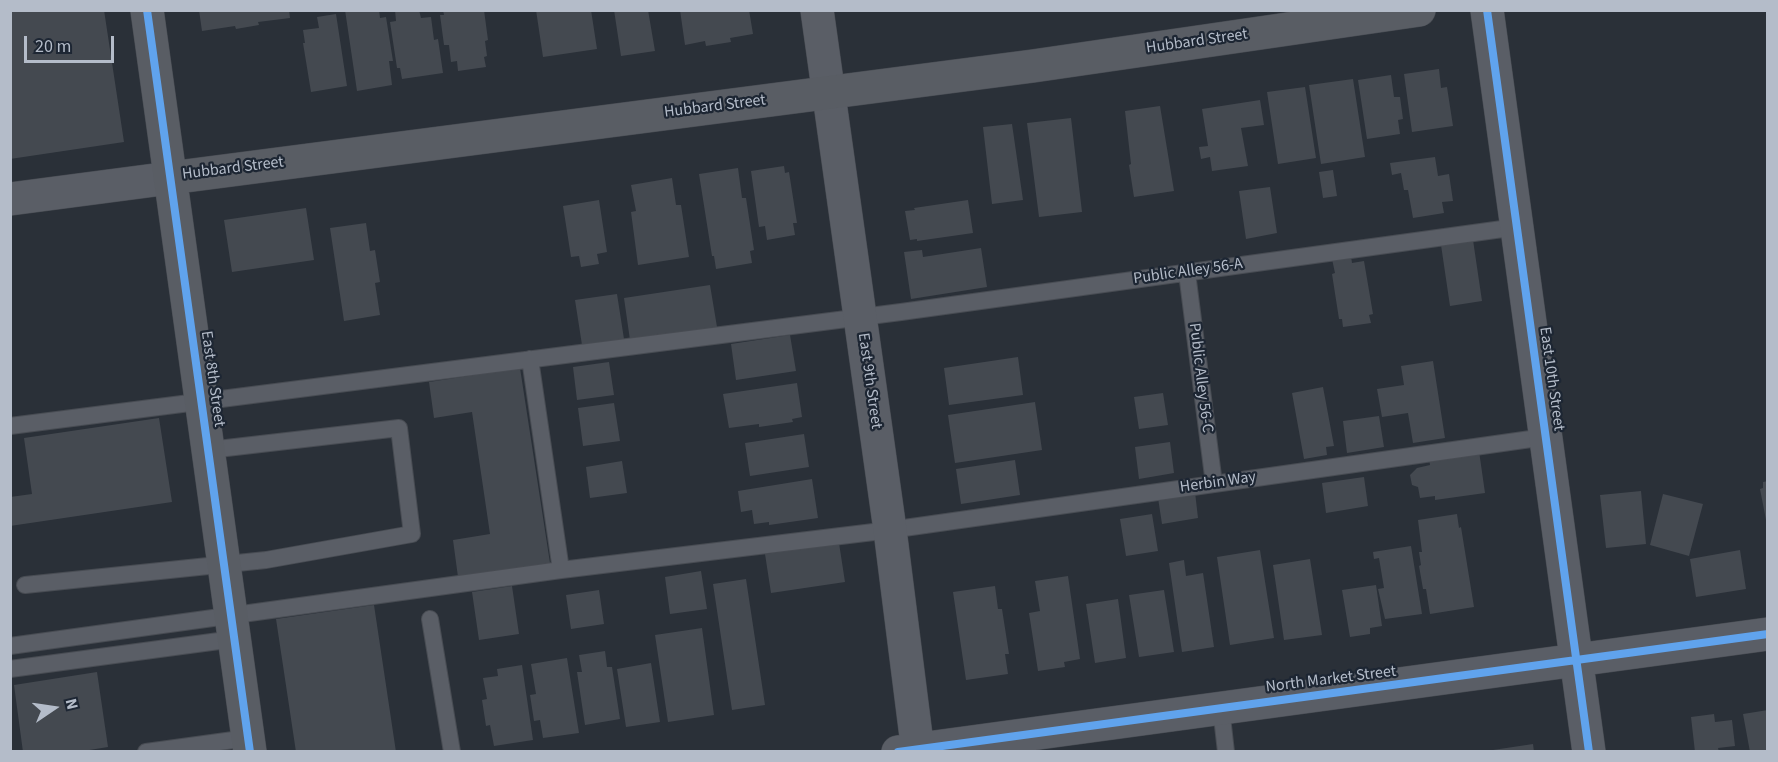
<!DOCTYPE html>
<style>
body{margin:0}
#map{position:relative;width:1778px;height:762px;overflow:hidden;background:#2a3038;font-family:"Source Sans 3",sans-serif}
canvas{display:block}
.frame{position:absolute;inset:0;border:12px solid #b4bcc9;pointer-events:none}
.north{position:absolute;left:24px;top:678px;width:60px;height:60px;-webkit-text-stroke:4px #1d2633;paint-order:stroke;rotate:77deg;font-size:16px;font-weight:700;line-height:24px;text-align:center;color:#b4bcc9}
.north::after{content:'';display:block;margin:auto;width:21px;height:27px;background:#b4bcc9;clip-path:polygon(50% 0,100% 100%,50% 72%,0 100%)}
.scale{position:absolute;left:24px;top:36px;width:90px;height:27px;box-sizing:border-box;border:3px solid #b4bcc9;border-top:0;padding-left:8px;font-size:18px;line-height:21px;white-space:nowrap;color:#b4bcc9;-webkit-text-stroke:4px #1d2633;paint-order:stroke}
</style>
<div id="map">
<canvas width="1778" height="762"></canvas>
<div class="frame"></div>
<div class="north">N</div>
<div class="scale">20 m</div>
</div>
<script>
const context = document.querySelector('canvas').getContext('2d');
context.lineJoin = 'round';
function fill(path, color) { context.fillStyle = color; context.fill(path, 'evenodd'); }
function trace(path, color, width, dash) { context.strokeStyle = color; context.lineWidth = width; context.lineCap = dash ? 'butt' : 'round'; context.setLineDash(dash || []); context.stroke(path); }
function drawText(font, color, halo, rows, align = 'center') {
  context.font = font + ' "Source Sans 3",sans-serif'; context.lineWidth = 4.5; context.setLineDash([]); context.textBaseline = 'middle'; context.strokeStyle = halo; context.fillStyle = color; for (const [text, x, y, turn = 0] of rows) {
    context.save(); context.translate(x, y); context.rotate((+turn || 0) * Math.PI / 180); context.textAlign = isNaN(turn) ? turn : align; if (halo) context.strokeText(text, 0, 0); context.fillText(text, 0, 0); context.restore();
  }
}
fill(new Path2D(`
 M10 10H104L124 142 10 159Z
 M199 10H289L290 18 258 22 259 25 236 29 235 26 202 31Z
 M345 10H379L380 18 386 17 393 61H389L392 85 357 91Z
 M395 10H419L421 18 431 17 434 40 438 39 443 73 402 79 400 68H397L390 22 396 21Z
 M443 10H484L488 40 485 41 487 56 484 57 486 67 458 71 457 61 451 62 449 45H444L440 15H444Z
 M536 10H591L597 49 543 57Z
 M614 10H648L655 51 621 56Z
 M680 10H749L753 34 730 38 731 42 706 46 705 41 685 45Z
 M336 14 347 86 311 92 303 43H305L303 30 319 28 317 17Z
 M1439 69 1441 88 1447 87 1453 126 1412 132 1404 74Z
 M1391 75 1394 97H1400L1403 119 1398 120 1400 134 1367 139 1358 80Z
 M1353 79 1365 157 1321 164 1309 85Z
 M1305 87 1316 158 1278 164 1267 92Z
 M1260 100 1264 125 1241 128 1248 166 1212 171 1210 157 1201 159 1199 147 1208 146 1202 109Z
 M1160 106 1174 191 1134 197 1129 165 1131 164 1125 111Z
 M1071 118 1082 212 1039 217 1027 123Z
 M1012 124 1023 200 992 204 983 127Z
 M1435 157 1438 176 1449 174 1453 201 1442 202 1444 213 1413 218 1408 190H1404L1401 173 1392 175 1390 163Z
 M784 166 785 173 789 172 797 223H793L795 235 767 240 765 226 759 227 751 171Z
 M738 168 742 198H746L754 250 750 251 752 263 716 269 714 256H712L699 174Z
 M1333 170 1337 196 1323 198 1319 172Z
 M672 178 676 205H681L689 257 638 265 631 212 636 211 631 185Z
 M1270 187 1277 233 1246 239 1239 191Z
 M599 200 607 252 597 254 599 264 581 267 579 256 571 257 563 206Z
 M968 200 973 233 917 241V239L910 240 905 211 915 210 914 208Z
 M306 208 314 260 232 272 224 220Z
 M366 223 370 251 375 250 380 282 375 283 380 315 344 321 330 228Z
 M1473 240 1482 301 1450 306 1441 245Z
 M981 248 987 287 911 299 904 252 922 250 923 257Z
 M1351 256 1352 263 1364 261 1373 314 1369 315 1371 323 1343 327 1342 319H1339L1332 274 1335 273 1332 259Z
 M710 285 717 327 630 340 624 298Z
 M617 294 624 339 582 345 575 300Z
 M790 335 796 371 736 380 731 344Z
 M1018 357 1023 395 949 405 944 368Z
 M1433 361 1445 438 1413 443 1408 413 1382 417 1377 389 1404 385 1401 366Z
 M609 362 614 395 577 400 573 367Z
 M520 368 550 563 458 577 453 540 490 534 472 412 434 418 429 382Z
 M797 383 802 417 792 419 793 422 759 427V424L729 428 723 394Z
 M1323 387 1334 446 1326 447 1327 455 1304 459 1292 393Z
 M1163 393 1168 425 1139 429 1134 397Z
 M1035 402 1042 450 955 463 948 415Z
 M614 403 620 441 583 446 578 408Z
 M1379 416 1384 447 1347 453 1343 421Z
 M159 418 172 502 10 526V497L32 494 24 438Z
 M804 434 809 467 750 476 745 443Z
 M1170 442 1174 473 1139 479 1135 447Z
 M1479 451 1485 493 1435 500V496L1420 498 1418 487 1412 485 1410 475 1417 468 1430 465 1429 458Z
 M1015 460 1020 495 961 504 956 469Z
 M622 461 627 493 590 498 586 467Z
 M1364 477 1368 506 1326 513 1322 483Z
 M812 479 818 518 769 525V522L754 524 752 510 741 512 738 491Z
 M1768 481V520H1766L1760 489 1763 488V482Z
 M1641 491 1646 544 1606 548 1600 495Z
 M1195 492 1198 518 1162 524 1158 498Z
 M1663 494 1703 504 1689 556 1650 545Z
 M1152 514 1158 551 1126 556 1120 519Z
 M1457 514 1459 528 1461 527 1474 607 1430 614 1426 589H1423L1419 566 1421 565 1419 552H1422L1418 520Z
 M839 543 845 582 771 593 765 554Z
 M1411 546 1422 614 1385 619 1378 589 1384 588 1379 558 1374 559 1373 552Z
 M1260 550 1274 638 1230 645 1217 557Z
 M1740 550 1746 589 1696 597 1690 559Z
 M1310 559 1322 635 1284 640 1273 565Z
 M1184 560 1186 576 1203 573 1214 647 1182 652 1169 563Z
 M701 571 707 609 670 614 665 577Z
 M1068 576 1080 659 1064 662 1065 667 1038 671 1029 613 1040 611 1035 581Z
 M746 579 765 705 732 710 713 584Z
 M1376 585 1382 626 1370 628V634L1350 637 1342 590Z
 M512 586 519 634 479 640 472 592Z
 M995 586 998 609H1002L1009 654H1005L1008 674 966 680 953 592Z
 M599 590 604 624 571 629 566 595Z
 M1164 590 1174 652 1139 657 1129 595Z
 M1118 599 1126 658 1095 663 1086 604Z
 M374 605 396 752H296L276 619Z
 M702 628 714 715 668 722 655 635Z
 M605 651 607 667H612L620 719 585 725 577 672H582L579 655Z
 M567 658 579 733 543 738 540 720 534 721 530 695 536 694 531 664Z
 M651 663 660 722 626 727 617 669Z
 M522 665 533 740 494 746 490 725 486 726 482 700 487 699 483 678 498 676 497 669Z
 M97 672 108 747 77 752H23L14 685Z
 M1768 710V752H1750L1743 714Z
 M1714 714 1715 722 1732 720 1735 746 1718 748 1719 752H1695L1691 717Z
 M1533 744 1534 752H1493V750Z`), '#444950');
const lane = new Path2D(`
 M1187 273 1214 484
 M530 359 561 570
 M10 426 901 312 1517 227
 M25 585 266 560 412 534 399 428 209 450
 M430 619 452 752
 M10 646 561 570 890 530 1545 437
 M10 669 234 639
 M1221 708 1226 752
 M146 752 248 738`);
const street = new Path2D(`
 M817 10 890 530 918 752
 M1487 10 1589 752
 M10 199 170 178
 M898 752 1768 634`);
const secondary = new Path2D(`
 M147 10 250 752
 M170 178 1033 66 1419 10`);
trace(lane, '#484c53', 18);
trace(street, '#484c53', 34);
trace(secondary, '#484c53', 34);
trace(lane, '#5a5e66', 16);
trace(street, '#5a5e66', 33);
trace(secondary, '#595d64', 33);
trace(new Path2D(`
 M147 10 250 752
 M1487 10 1589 752
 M898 752 1768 634`), '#60a3ed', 8);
drawText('16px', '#b4bcc9', '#1d2633', [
 ["Hubbard Street",1197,42,-8],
 ["Hubbard Street",715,107,-7],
 ["Hubbard Street",233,169,-7],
 ["Public Alley 56-A",1188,272,-8],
 ["Public Alley 56-C",1200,378,83],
 ["East 8th Street",212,379,82],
 ["East 10th Street",1551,379,82],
 ["East 9th Street",869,381,82],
 ["Herbin Way",1218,483,-8],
 ["North Market Street",1331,680,-7]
]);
</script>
